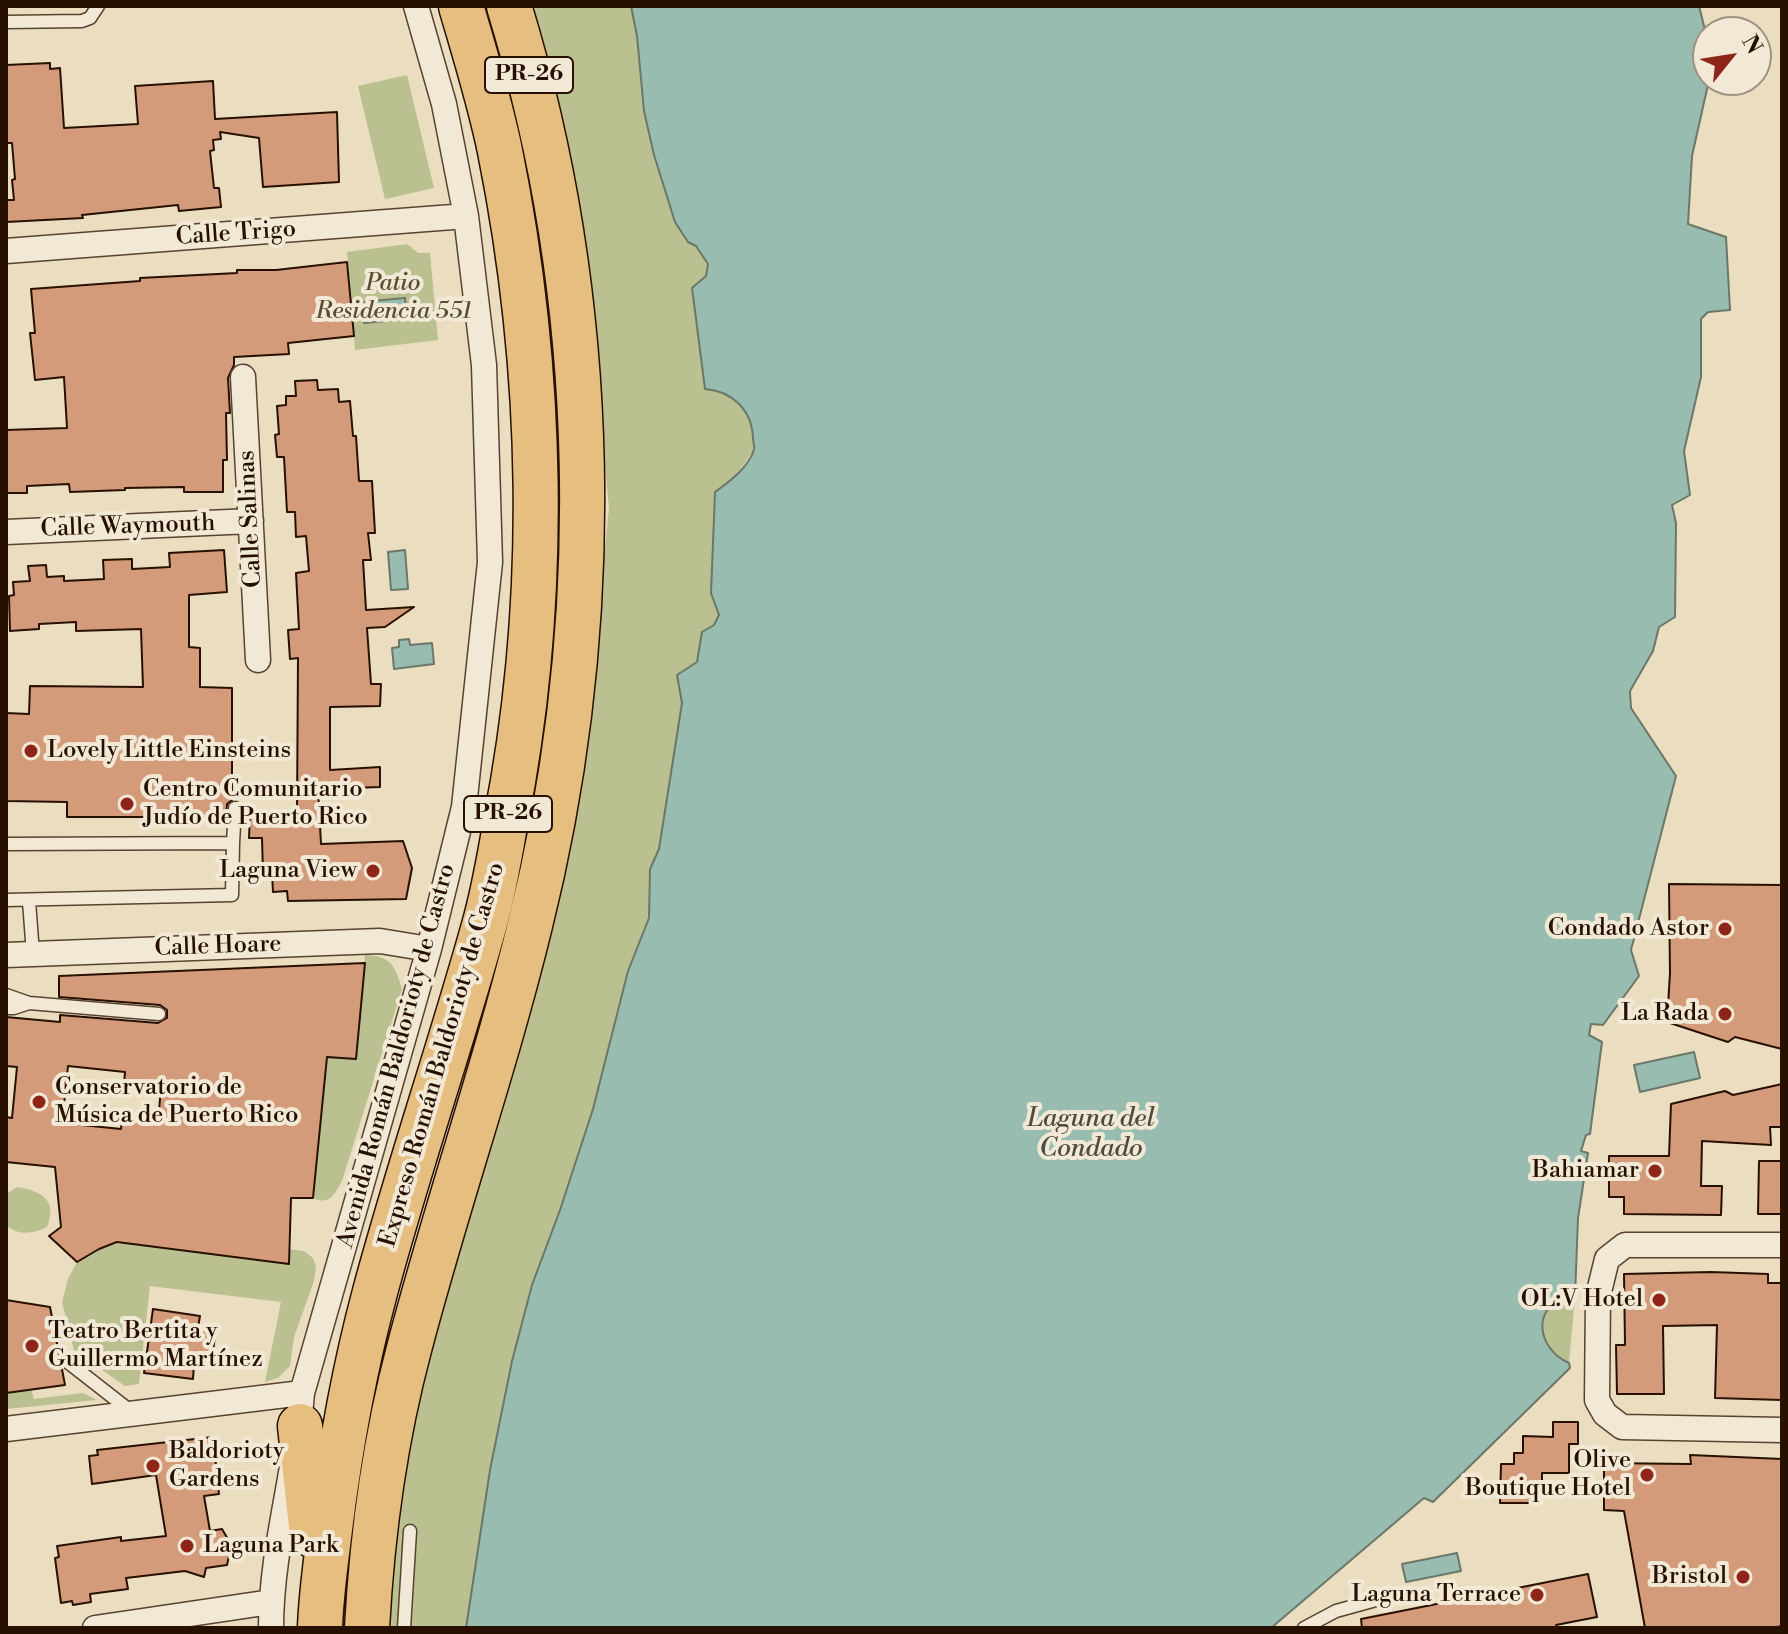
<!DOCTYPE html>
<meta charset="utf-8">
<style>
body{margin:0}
#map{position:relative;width:1788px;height:1634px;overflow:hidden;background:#eaddc0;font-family:"Libre Bodoni",serif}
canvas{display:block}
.frame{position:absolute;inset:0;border:8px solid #271000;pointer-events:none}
.north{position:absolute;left:1692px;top:16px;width:80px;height:80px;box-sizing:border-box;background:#f1e9d6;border:2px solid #a09280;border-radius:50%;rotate:60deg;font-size:22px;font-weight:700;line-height:32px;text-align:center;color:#271000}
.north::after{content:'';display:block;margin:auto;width:28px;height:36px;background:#8f2418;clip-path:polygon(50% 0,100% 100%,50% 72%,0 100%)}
</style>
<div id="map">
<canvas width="1788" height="1634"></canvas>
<div class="frame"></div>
<div class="north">N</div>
</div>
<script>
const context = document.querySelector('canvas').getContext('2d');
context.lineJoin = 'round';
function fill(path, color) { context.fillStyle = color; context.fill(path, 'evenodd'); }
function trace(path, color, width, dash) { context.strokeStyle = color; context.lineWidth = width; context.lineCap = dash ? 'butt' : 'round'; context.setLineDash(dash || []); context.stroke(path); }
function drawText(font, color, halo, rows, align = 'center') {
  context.font = font + ' "Libre Bodoni",serif'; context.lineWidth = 8; context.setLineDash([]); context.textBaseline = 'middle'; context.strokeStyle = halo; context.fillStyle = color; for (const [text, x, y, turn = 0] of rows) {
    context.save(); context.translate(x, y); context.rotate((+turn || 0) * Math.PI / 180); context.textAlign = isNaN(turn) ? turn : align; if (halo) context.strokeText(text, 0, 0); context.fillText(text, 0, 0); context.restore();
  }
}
fill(new Path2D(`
 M524 6H631L637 36 644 111 654 156 675 222 687 242 696 246 708 264 706 276 700 284 705 389 722 390 736 400 753 422 754 450 735 477 711 593 719 615 714 625 702 632 697 662 677 675 682 703 659 849 650 869 649 918 628 971 593 1109 560 1210 532 1285 512 1361 490 1470 466 1628H385L386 1587 413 1415 588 715 609 508 592 331Z
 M407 75 434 188 385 199 358 86Z
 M407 244 418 253H430L438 340 355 350 347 252Z
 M365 955C392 956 395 966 402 989L343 1178C337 1191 330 1207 313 1198L327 1057 356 1058Z
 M17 1187C41 1191 58 1199 47 1227 33 1234 18 1236 6 1225V1194Z
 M154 1234 304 1251 313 1258 316 1266 314 1281 294 1337 290 1366 278 1378 265 1382 281 1302 150 1286 139 1384 125 1386 74 1350 62 1302 68 1279 77 1262 99 1249Z
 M1567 1297H1575L1569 1363C1537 1349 1530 1311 1567 1297Z
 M31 1389 34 1399 83 1393 97 1400 6 1409V1393Z`), '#bac090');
const water = new Path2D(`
 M631 6H1699L1708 42 1709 80 1692 156 1688 224 1726 237 1730 310 1708 312 1701 319V377L1684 451 1690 495 1672 505 1676 523 1675 617 1659 627 1653 651 1630 691 1631 708 1676 776 1631 950 1639 976 1603 1025 1591 1024 1589 1035 1602 1042 1590 1134 1586 1135 1581 1151 1588 1153 1578 1218 1575 1297C1532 1299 1533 1347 1569 1363L1570 1368 1433 1502 1424 1498 1271 1628H466L490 1470 512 1361 532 1285 560 1210 593 1109 628 971 649 918 650 869 659 849 682 703 677 675 697 662 702 632 714 625 719 615 711 593 715 492C729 482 748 468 754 450 755 446 753 442 753 438 752 410 732 391 705 389L692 288 706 276 708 264 696 246 688 242 675 222 654 155 644 111 637 36Z
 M405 298 407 319 364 323 362 302Z
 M405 550 408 589 391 590 388 552Z
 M409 639 410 645 432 643 434 664 394 669 392 648 399 647V640Z
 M1694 1052 1700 1078 1640 1092 1634 1065Z
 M1457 1553 1461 1571 1406 1582 1402 1564Z`);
fill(water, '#98bcaf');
trace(water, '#6b7769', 2);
const building = new Path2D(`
 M50 63V69L60 68 64 128 138 124 135 86 213 81 215 119 337 112 339 182 263 187 259 138 220 132 221 139 213 140 214 150 210 151 214 188H219L221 207 179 211 178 205 82 215 83 218 6 222V200H14L12 180 15 179 12 143H6V65Z
 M347 262 354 336 288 343 289 354 234 357V365L228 378 230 413H226L227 460H223V492H184V487L125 488V490L70 492 69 484 27 486V493H6V430L67 428 64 377 35 380 30 333H35L31 289 140 281V278L237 273V270H276Z
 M317 380 318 390 338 389 339 402 350 401 353 436H356L359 481H372L375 533H368L371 560H363L366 610 414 607 385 627 367 628 371 684H381L380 706 330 707V770L380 767V787L318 789 321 844 403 841 412 868 406 899 288 901 287 891 273 892 272 873 263 874 262 838H249L250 814 297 813 298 658 290 659 288 630 299 629 296 573 309 571 306 536 296 537 295 512H287L284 457H277L275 435 279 434 277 406 286 405V396H296L295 381Z
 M224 550 227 592 189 595V647L200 648V687L232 688V800L227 804 226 817H67V802L6 801V713L29 714 30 686 143 687 141 629 76 631V622L39 624V629L10 631 9 596 14 595 13 582 30 581 28 566 46 565 47 577 64 576V581L104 579 103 560 132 559V569L170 567 169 553Z
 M1669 884 1782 885V1049L1735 1037 1728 1042 1667 1022 1670 973Z
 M365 963 356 1059 327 1057 313 1198H291L289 1264 117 1242 99 1249 77 1262 49 1236 61 1227 55 1167 6 1162V1117L12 1118 17 1067 6 1066V1017L60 1022V1015L158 1023 167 1018V1010L160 1005 59 997V976ZM68 1066 125 1072 124 1084 161 1087 158 1123 122 1119 121 1129 62 1123Z
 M1782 1084V1127H1770L1771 1145 1702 1141 1701 1186H1722L1721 1215 1624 1214V1197H1609V1156H1669L1671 1104 1725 1091 1733 1095Z
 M1759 1161H1782V1214H1758Z
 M1711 1272 1768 1274V1283H1782V1400L1715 1398 1717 1325 1663 1326 1664 1394H1617L1616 1345H1625L1624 1274Z
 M6 1300 50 1307 65 1385 6 1393Z
 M153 1309 200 1316 198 1327 216 1328 211 1367 194 1365 193 1379 144 1373Z
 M1553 1422H1578V1444H1569V1473H1542V1489L1530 1492V1503H1500L1501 1464H1514V1453H1523V1436L1553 1437Z
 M213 1437 219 1494 204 1496 210 1531 222 1529 229 1541 230 1552 227 1565 206 1568 204 1577 185 1571 126 1578 128 1589 90 1594 91 1602 73 1605 72 1601 61 1603 55 1558 59 1557 57 1546 121 1537V1541L166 1536 156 1475 92 1484 89 1456 98 1455 97 1450Z
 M1690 1455 1782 1459V1626L1771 1628H1645L1624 1511 1604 1510V1463L1691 1464Z
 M1588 1574 1597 1617 1556 1625 1557 1628H1362L1361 1619Z`);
fill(building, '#d49b7b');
trace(building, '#271000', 2);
const service = new Path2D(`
 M6 22 82 21 90 18 98 6
 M233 843 235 808
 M6 844 233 843 232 895 6 900
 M29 901 33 954
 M6 995 29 1003 159 1014
 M6 1008H14L29 1003
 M69 1363 133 1413
 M404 1628 410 1531
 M1304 1628 1336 1611 1376 1600`);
const minor = new Path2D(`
 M6 251 466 216
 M243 377 258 660
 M6 532 251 521
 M6 955 380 941 429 949
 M1782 1245H1625L1607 1259 1598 1296 1597 1400 1605 1414 1622 1427 1782 1430
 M6 1429 302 1393
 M95 1628 271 1602
 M271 1628C271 1549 296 1472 302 1393L429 949 464 807 490 562 484 365 466 216 444 104 416 6`);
const motorway = new Path2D(`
 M300 1426 312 1535
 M320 1628C321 1595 326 1562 330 1529 340 1449 354 1370 375 1292 408 1169 450 1048 484 926 494 891 500 855 506 820 549 600 544 370 500 151 490 102 475 54 461 6
 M367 1628C372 1535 385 1439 409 1349 446 1207 495 1068 530 925 605 624 600 303 509 6`);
trace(service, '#584330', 15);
trace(minor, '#584330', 27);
trace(motorway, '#271000', 47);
trace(service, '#f1e9d6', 12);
trace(minor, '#f1e9d6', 24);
trace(motorway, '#e5be80', 44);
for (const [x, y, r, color] of [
 [31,751,8,"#8f2418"],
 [127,804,8,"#8f2418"],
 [373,871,8,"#8f2418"],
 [1725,929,8,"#8f2418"],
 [1725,1014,8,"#8f2418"],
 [39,1102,8,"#8f2418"],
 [1655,1171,8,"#8f2418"],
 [1659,1300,8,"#8f2418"],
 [32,1346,8,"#8f2418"],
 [153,1466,8,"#8f2418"],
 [1647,1475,8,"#8f2418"],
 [187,1546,8,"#8f2418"],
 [1743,1577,8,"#8f2418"],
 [1537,1595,8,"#8f2418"]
]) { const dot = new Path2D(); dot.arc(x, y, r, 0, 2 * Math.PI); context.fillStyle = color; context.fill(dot); trace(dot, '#f1e9d6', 3); }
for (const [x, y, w] of [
 [529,75,88],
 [508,814,88]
]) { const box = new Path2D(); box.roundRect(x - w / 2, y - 18, w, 36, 6); context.fillStyle = '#f1e9d6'; context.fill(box); trace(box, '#271000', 2); }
drawText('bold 22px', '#271000', null, [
 ["PR-26",529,75],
 ["PR-26",508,814]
]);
drawText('24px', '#271000', '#f1e9d6', [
 ["Calle Trigo",236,234,-4],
 ["Calle Salinas",251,519,-93],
 ["Calle Waymouth",128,527,-2],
 ["Calle Hoare",218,947,-2],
 ["Expreso Román Baldorioty de Castro",443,1055,-74],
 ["Avenida Román Baldorioty de Castro",397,1056,-75]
]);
drawText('italic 24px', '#5a4e32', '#f1e9d6', [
 ["Patio",393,284],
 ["Residencia 551",393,312]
]);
drawText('24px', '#271000', '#f1e9d6', [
 ["Lovely Little Einsteins",47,751,"left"],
 ["Centro Comunitario",143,790,"left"],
 ["Judío de Puerto Rico",143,818,"left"],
 ["Laguna View",357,871],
 ["Condado Astor",1709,929],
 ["La Rada",1709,1014],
 ["Conservatorio de",55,1088,"left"],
 ["Música de Puerto Rico",55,1116,"left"],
 ["Bahiamar",1639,1171],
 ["OL:V Hotel",1643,1300],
 ["Teatro Bertita y",48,1332,"left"],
 ["Guillermo Martínez",48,1360,"left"],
 ["Baldorioty",169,1452,"left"],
 ["Gardens",169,1480,"left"],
 ["Olive",1631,1461],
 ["Boutique Hotel",1631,1489],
 ["Laguna Park",203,1546,"left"],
 ["Bristol",1727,1577],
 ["Laguna Terrace",1521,1595]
], 'right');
drawText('italic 26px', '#4f4c3d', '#f1e9d6', [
 ["Laguna del",1091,1120],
 ["Condado",1091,1150]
]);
</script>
